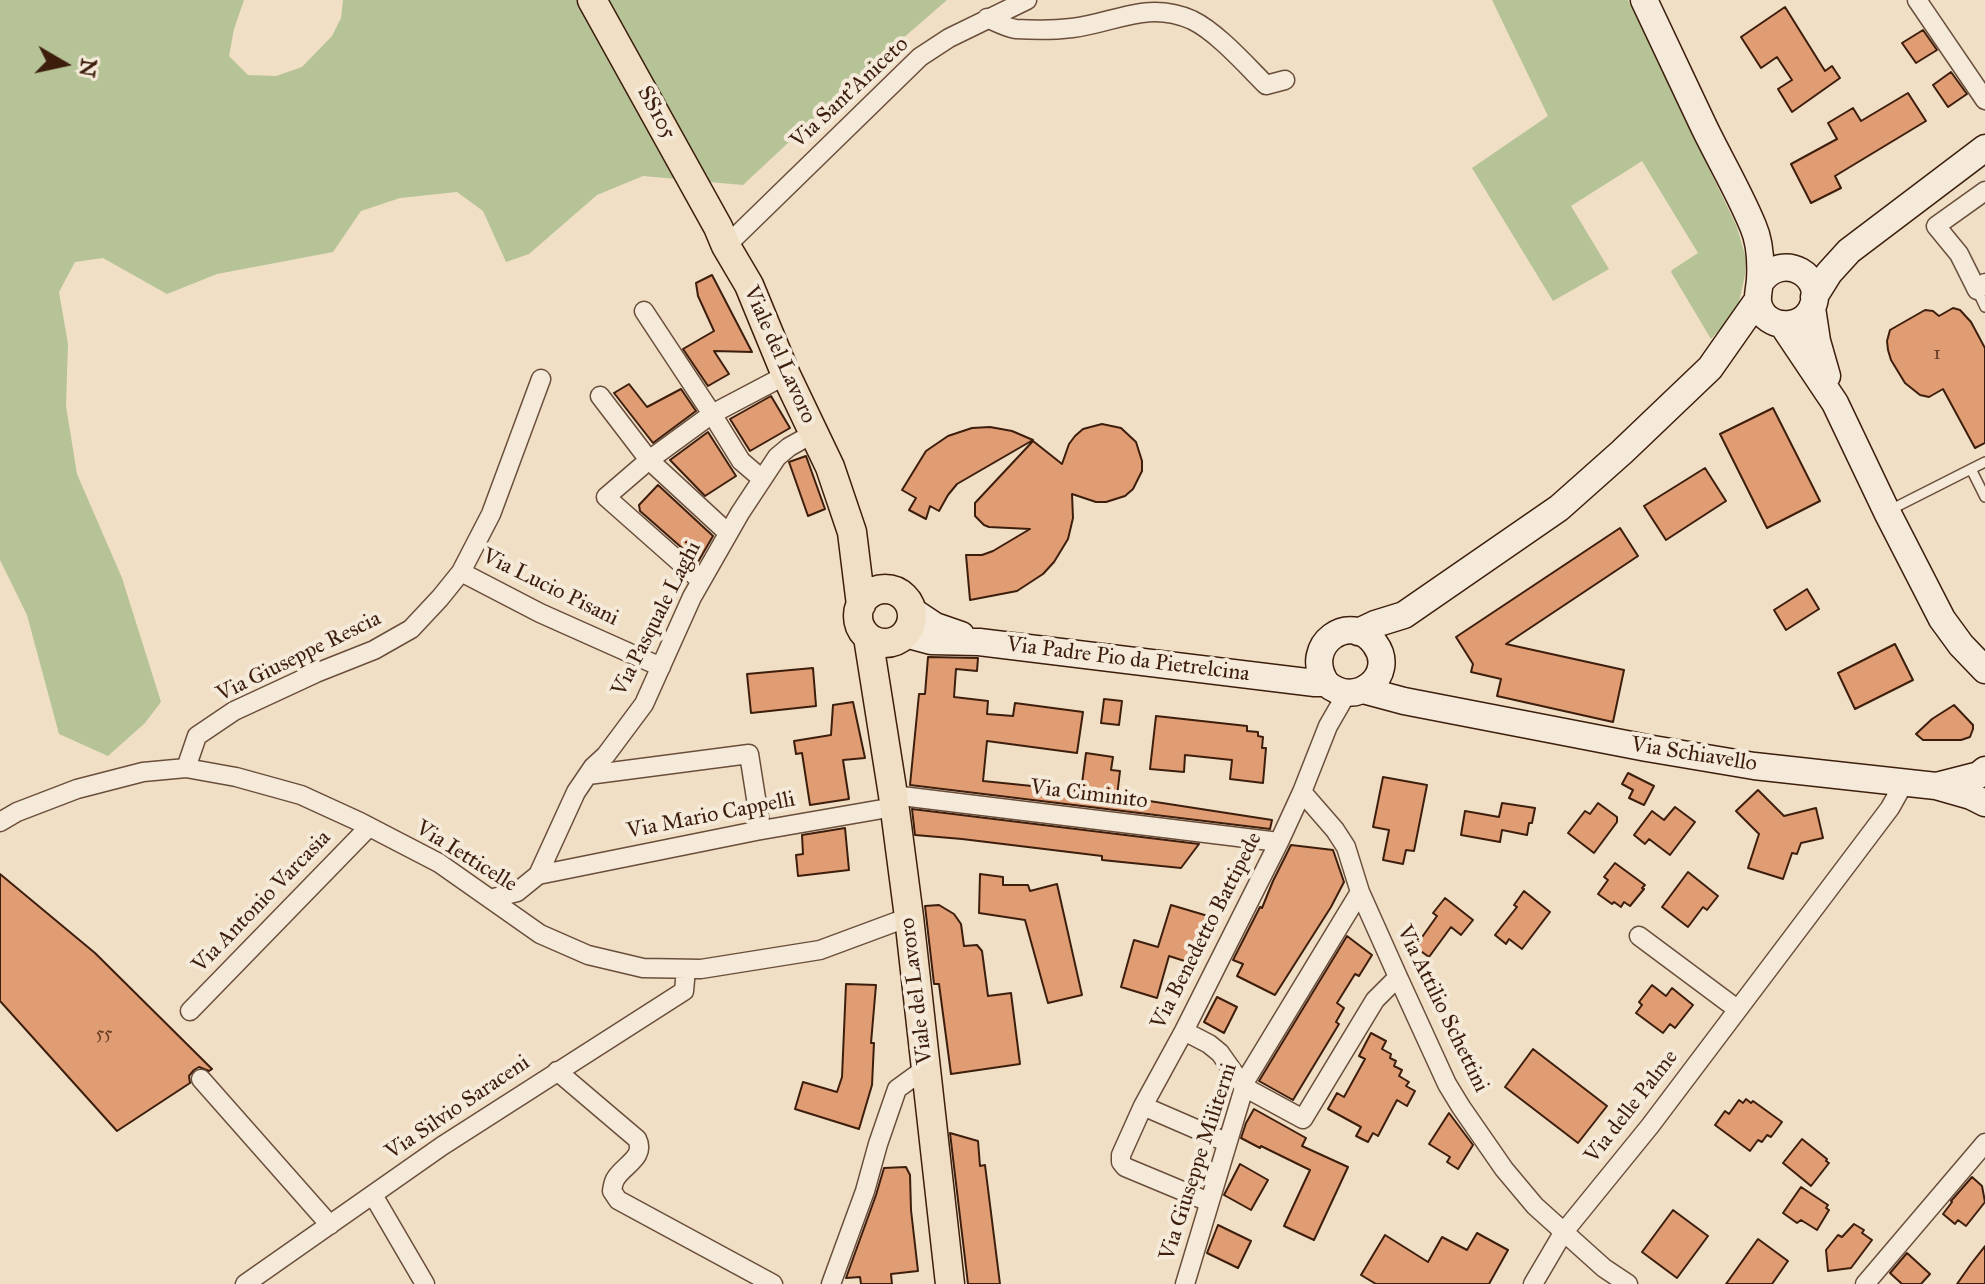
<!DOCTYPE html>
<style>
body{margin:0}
#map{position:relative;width:1985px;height:1284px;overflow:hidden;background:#f0dfc4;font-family:"IM FELL Great Primer",serif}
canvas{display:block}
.north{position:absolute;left:24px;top:24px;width:80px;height:80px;-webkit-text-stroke:6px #f5ead9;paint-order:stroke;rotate:99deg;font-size:22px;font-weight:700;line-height:32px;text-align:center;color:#3d1e0d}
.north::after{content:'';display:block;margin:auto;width:28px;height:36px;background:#3d1e0d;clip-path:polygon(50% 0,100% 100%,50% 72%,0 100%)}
</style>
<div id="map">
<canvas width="1985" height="1284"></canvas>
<div class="north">N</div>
</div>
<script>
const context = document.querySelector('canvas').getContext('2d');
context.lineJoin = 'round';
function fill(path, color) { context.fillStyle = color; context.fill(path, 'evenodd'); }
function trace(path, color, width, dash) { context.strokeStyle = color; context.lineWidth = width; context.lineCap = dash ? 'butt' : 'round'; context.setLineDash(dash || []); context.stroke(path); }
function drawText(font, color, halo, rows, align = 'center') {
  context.font = font + ' "IM FELL Great Primer",serif'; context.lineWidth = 8; context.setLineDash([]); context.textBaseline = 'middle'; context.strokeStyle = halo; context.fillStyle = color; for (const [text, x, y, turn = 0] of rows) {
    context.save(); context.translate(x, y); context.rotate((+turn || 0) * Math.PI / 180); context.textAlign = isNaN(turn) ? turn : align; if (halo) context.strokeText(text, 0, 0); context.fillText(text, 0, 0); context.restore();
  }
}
fill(new Path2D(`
 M0 0H244L234 29 229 56 248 75 276 76 302 67 332 36 341 18 343 0H947L865 71 743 185 643 176 597 195 529 254 506 262 483 211 457 192 400 198 361 211 333 252 217 274 167 294 103 258 75 262 59 292 68 344 66 406 77 474 122 578 161 702 145 723 108 756 59 734 27 615 0 560Z
 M1492 0H1628L1737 227 1746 259 1745 275 1739 302 1734 314 1711 339 1671 272 1672 270 1698 253 1642 161 1571 206 1609 269 1553 301 1472 168 1548 116Z`), '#b5c397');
const building = new Path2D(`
 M1785 7 1825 71 1832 66 1840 78 1792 112 1778 89 1792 80 1777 57 1761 68 1741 37Z
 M1923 30 1937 50 1916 63 1902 43Z
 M1951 72 1967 94 1948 107 1933 85Z
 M1908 93 1926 121 1835 176 1841 188 1811 203 1791 164 1837 139 1828 123 1853 108 1861 121Z
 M712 275 752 352 714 351 729 374 708 386 683 349 714 331 698 296 696 283Z
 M1953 308 1960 310 1971 322 1985 348V443L1975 448 1943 389 1929 397 1920 395 1905 383 1891 360 1888 350 1887 341 1890 330 1925 310 1933 311 1939 316Z
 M629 384 647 407 681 389 696 411 653 443 614 393Z
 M771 396 790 428 750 451 730 419Z
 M1773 408 1820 501 1767 528 1720 434Z
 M1102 424 1121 428 1136 442 1142 461V471L1133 489 1125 496 1106 502H1096L1072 494 1073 518 1068 539 1054 562 1043 574 1017 591 970 600 966 555H982L993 551 1030 529 989 527 984 525 975 516V503L1033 441 1062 464 1069 444 1075 436 1083 429Z
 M990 427 1012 431 1033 440 957 484 948 495 939 511 930 506 926 519 909 510 916 498 902 490 926 451 948 436 972 428Z
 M708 432 736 476 705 496 670 460Z
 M806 456 825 509 808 516 789 462Z
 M1705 468 1726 501 1666 540 1644 506Z
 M658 485 713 536 698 562 640 511 639 505Z
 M1620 528 1638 556 1506 644 1624 670 1613 722 1497 696 1501 679 1471 672 1473 664 1456 637Z
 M1807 589 1819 609 1786 630 1774 610Z
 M1895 644 1913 680 1855 709 1838 673Z
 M928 657 978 658 977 671 956 669 954 697 988 701 987 714 1013 716 1015 703 1083 712 1077 753 987 741 983 781 1081 791 1086 753 1113 757 1111 770 1120 771 1117 796 1272 820 1270 829 910 785 919 694H925Z
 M813 668 816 706 751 713 747 674Z
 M1104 699 1122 701 1119 725 1101 723Z
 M853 702 865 758 843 760 849 799 810 805 802 753 796 754 794 741 831 735 833 705Z
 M1954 705 1973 725V729L1970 737 1961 740H1923L1916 734 1932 719Z
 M1156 716 1247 726V731L1258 732V736L1263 737 1262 748H1266L1263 783 1230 779 1232 760 1185 755 1184 772 1150 769Z
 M1628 773 1654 786 1644 805 1629 798 1633 790 1622 784Z
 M1383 777 1427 785 1414 851 1406 850 1403 864 1383 860 1389 830 1373 827Z
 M1758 790 1784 816 1816 808 1823 838 1801 843 1797 854 1792 853 1783 879 1748 868 1759 834 1736 811Z
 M1502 803 1535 808 1532 823H1529L1527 835 1502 830 1500 842 1461 835 1465 811 1499 817Z
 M1598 803 1617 817V822L1594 853 1568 833 1585 811 1590 814Z
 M1675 807 1695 822 1670 855 1649 839 1645 844 1634 835 1652 811 1664 820Z
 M912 809 1199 844 1181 868 1102 860V856L962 839 915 835Z
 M845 828 849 870 798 876 796 855 803 854 802 835Z
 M1291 845 1333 850 1344 882 1331 907 1275 995 1237 976 1243 964 1233 960 1260 907 1262 908 1273 881Z
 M1615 863 1645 885 1642 888 1644 889 1630 906 1624 902 1621 907 1614 902 1612 904 1598 894 1608 880 1604 877Z
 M1688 872 1718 896 1707 910 1703 907 1688 927 1662 907Z
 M0 874 95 953 212 1069 209 1071 199 1067 194 1070 189 1076 190 1083 117 1131 0 1001Z
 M980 874 1003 877V885H1028L1030 891 1057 884 1082 995 1048 1003 1025 920 979 913Z
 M1524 891 1550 912 1522 949 1509 939 1506 944 1495 935 1517 907 1514 905Z
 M1445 898 1473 920 1461 935 1451 927 1429 957 1415 947 1437 916 1433 913Z
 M939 905 954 914 961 924 964 946 977 945 982 951 988 996 1011 993 1020 1064 951 1074 939 984H934L925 906Z
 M1171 905 1208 916 1194 964 1169 956 1157 998 1121 987 1134 940 1158 947Z
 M1347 936 1372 955 1359 976 1355 974 1337 1003 1344 1008 1336 1022 1339 1024 1293 1100 1259 1081Z
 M846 984 876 985 871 1043H874L872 1085 859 1129 795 1109 803 1082 837 1092 842 1077Z
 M1652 985 1666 996 1672 988 1693 1005 1675 1028 1670 1024 1663 1033 1636 1013 1642 1005 1639 1002Z
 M1217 997 1237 1007 1224 1033 1204 1022Z
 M1371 1033 1386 1041 1382 1049 1391 1054 1390 1058 1396 1061 1394 1066 1402 1070 1399 1076 1409 1082 1406 1086 1415 1091 1407 1106 1397 1100 1378 1136 1373 1133 1368 1142 1356 1136 1361 1127 1328 1109 1337 1093 1344 1097 1365 1059 1359 1056Z
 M1533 1049 1607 1106 1578 1143 1505 1087Z
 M1746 1099 1751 1103 1753 1101 1782 1122 1771 1137 1767 1135 1762 1142 1758 1140 1750 1151 1715 1125 1725 1111 1729 1114 1739 1100 1743 1103Z
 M1254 1109 1306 1138 1302 1146 1348 1167 1314 1240 1284 1226 1310 1170 1261 1146 1260 1148 1241 1138 1246 1123Z
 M1449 1113 1473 1145 1458 1169 1447 1162 1450 1157 1429 1144Z
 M950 1133 978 1141 980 1166 985 1165 1000 1284H968Z
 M1802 1139 1827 1159 1826 1161 1829 1163 1811 1186 1783 1163Z
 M1240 1164 1268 1180 1251 1210 1224 1195Z
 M906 1167 910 1175 911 1210 918 1271 891 1274 892 1284H861L860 1277 846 1278 876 1195 884 1168Z
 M1972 1177 1982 1186 1985 1202 1966 1226 1958 1220 1955 1224 1943 1214 1952 1202 1951 1201Z
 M1801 1187 1828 1205 1826 1208 1829 1210 1817 1230 1801 1220 1797 1223 1783 1213Z
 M1673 1210 1708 1236 1677 1278 1642 1252Z
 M1854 1224 1864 1230 1862 1233 1872 1240 1851 1268 1828 1271 1826 1250 1838 1235 1842 1237Z
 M1218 1225 1251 1241 1238 1268 1207 1253Z
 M1477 1233 1508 1250 1489 1284H1376L1361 1275 1385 1235 1428 1262 1442 1237 1467 1250Z
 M1758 1239 1788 1261 1772 1284H1726Z
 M1985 1246V1284H1957L1971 1264Z
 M1907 1253 1930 1274 1921 1284H1902L1890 1273Z`);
fill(building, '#e09c73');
trace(building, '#3d1e0d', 2);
const lane = new Path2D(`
 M1977 290 1985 307
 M1985 462 1971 469 1985 497
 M1888 511 1971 469`);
const street = new Path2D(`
 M1917 0 1985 100
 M987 18C996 22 1007 28 1016 29 1032 30 1056 30 1072 28 1115 23 1147 0 1192 20 1217 32 1246 65 1266 85L1285 80
 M1985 191 1936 226 1959 254 1977 290 1985 283
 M726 246 920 57 949 38 1027 0
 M644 311 712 414 741 461 762 479
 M600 396 649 460 728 533
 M461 572 540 613 661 667
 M701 581 606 497 649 460 712 414 786 375
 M186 768 197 736 234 711 316 673 374 650 411 629 440 598 461 572 491 514 541 379
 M588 775 749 754 761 830
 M1302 792 1335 830 1346 847 1360 892 1398 977 1447 1084 1461 1107 1504 1169 1535 1206 1604 1268 1628 1284
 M893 795 1279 842
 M0 822 17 812 77 789 143 772 186 768 236 777 301 795 360 822 439 863 540 934 588 955 643 968 701 969 820 950 909 917
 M538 875 756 831 894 807
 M490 899 517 892 538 875 576 792 593 767 606 755 644 704 692 597 740 513 777 457 789 447 814 433
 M1639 936 1737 1009
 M190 1011 369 827
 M1184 1031 1209 1044 1220 1053 1244 1087 1303 1119 1375 1000 1398 977
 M557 1071 637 1139C646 1157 624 1165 616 1178 613 1182 613 1186 612 1191L618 1200 773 1284
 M201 1079 330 1225
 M1143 1106 1226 1142
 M373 1195 425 1284
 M1209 1202 1125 1167 1121 1162V1155L1143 1106 1184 1031 1279 842 1302 792 1328 726 1347 693
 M245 1284 442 1146 684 991 686 969
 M831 1284 865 1191 878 1144 897 1089 926 1068
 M1185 1284 1247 1078 1360 892
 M1533 1284 1563 1233 1650 1126 1890 808 1904 783
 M1865 1284 1985 1143`);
const secondary = new Path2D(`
 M1644 0C1664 42 1684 85 1704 127 1720 160 1739 192 1753 226 1760 242 1761 263 1760 280 1759 293 1754 303 1764 315 1777 329 1801 327 1811 310 1829 277 1782 249 1760 283
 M1814 297 1829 273 1849 251 1985 148
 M1812 308 1817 341 1827 376
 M1782 324 1835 403 1887 512 1942 619 1961 645 1985 670
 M911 610 935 626 961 635
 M1358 632 1375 624 1404 615 1559 508 1622 452 1710 368 1757 301
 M905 634 931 641 979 642 1315 683H1326C1355 710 1398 675 1375 644 1351 610 1301 645 1326 683
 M1363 690 1404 701 1647 748 1754 766 1936 786 1971 796 1985 803
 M1940 785 1979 775 1985 770`);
const primary = new Path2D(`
 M592 0 718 227 726 246 749 285 786 375 830 467 852 532 861 605
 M858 616a27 27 0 1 1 54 0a27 27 0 1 1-54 0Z
 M868 637 893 795 909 917 950 1284`);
trace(lane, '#6a4e3b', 12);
trace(street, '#6a4e3b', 21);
trace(secondary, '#3d1e0d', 29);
trace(primary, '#3d1e0d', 31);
trace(lane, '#f5ead9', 9);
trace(street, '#f5ead9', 18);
trace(secondary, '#f5ead9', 26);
trace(primary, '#f0dfc4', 28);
drawText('18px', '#663e26', null, [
 ["1",1937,355],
 ["55",104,1035]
]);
drawText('22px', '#3d1e0d', '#f5ead9', [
 ["Via Sant'Aniceto",850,93,-43],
 ["SS105",656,113,61],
 ["Viale del Lavoro",779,355,66],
 ["Via Lucio Pisani",550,588,26],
 ["Via Pasquale Laghi",657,619,-63],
 ["Via Giuseppe Rescia",299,657,-26],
 ["Via Padre Pio da Pietrelcina",1128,660,7],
 ["Via Schiavello",1694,755,9],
 ["Via Ciminito",1089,795,7],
 ["Via Mario Cappelli",711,816,-11],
 ["Via Ietticelle",466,857,32],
 ["Via Antonio Varcasia",262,902,-46],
 ["Via Benedetto Battipede",1207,931,-63],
 ["Viale del Lavoro",917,991,-97],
 ["Via Attilio Schettini",1442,1009,64],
 ["Via delle Palme",1632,1107,-52],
 ["Via Silvio Saraceni",458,1108,-34],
 ["Via Giuseppe Militerni",1199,1162,-72]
]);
</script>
